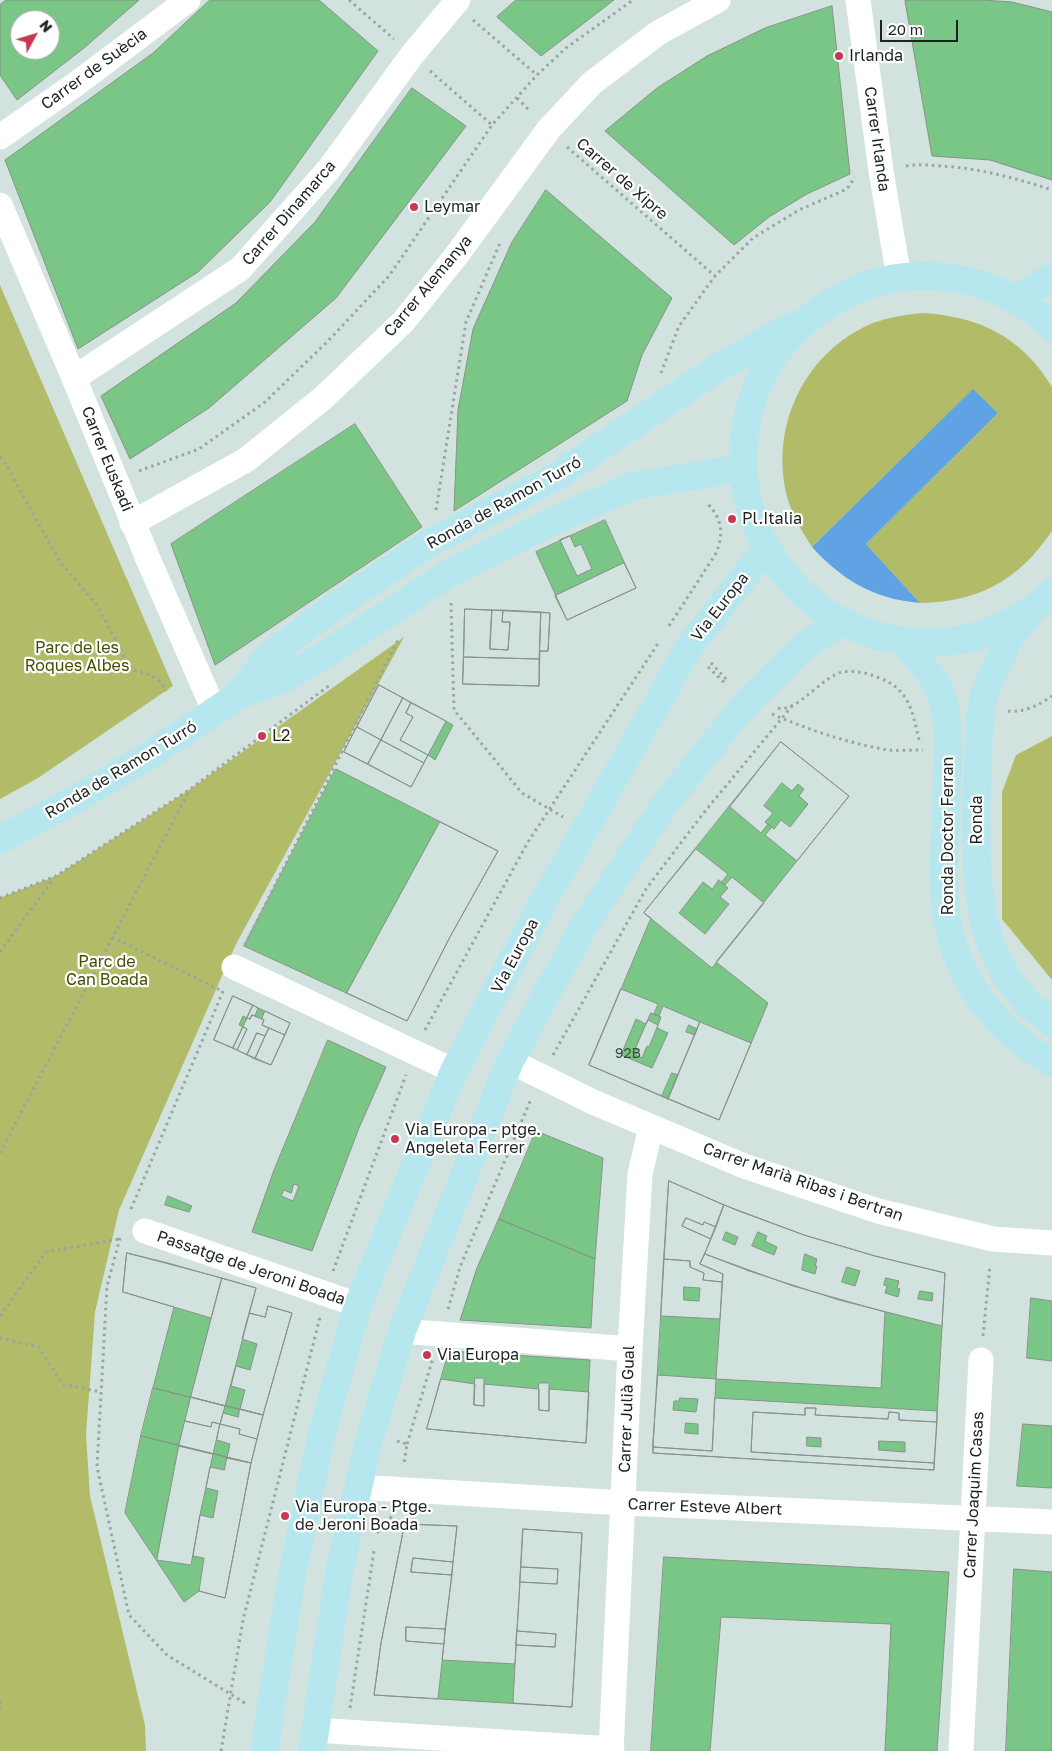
<!DOCTYPE html>
<meta charset="utf-8">
<style>
body{margin:0}
#map{position:relative;width:1052px;height:1751px;overflow:hidden;background:#d2e3df;font-family:"Golos Text",sans-serif}
canvas{display:block}
.north{position:absolute;left:10px;top:10px;width:50px;height:50px;box-sizing:border-box;background:#fff;border:1px solid #a5a7a6;border-radius:50%;rotate:51deg;font-size:14px;font-weight:700;line-height:20px;text-align:center;color:#1d2321}
.north::after{content:'';display:block;margin:auto;width:18px;height:22px;background:#c83854;clip-path:polygon(50% 0,100% 100%,50% 72%,0 100%)}
.scale{position:absolute;left:880px;top:20px;width:78px;height:22px;box-sizing:border-box;border:2px solid #1d2321;border-top:0;padding-left:6px;font-size:15px;line-height:18px;white-space:nowrap;color:#1d2321;-webkit-text-stroke:4px #fff;paint-order:stroke}
</style>
<div id="map">
<canvas width="1052" height="1751"></canvas>
<div class="north">N</div>
<div class="scale">20 m</div>
</div>
<script>
const context = document.querySelector('canvas').getContext('2d');
context.lineJoin = 'round';
function fill(path, color) { context.fillStyle = color; context.fill(path, 'evenodd'); }
function trace(path, color, width, dash) { context.strokeStyle = color; context.lineWidth = width; context.lineCap = dash ? 'butt' : 'round'; context.setLineDash(dash || []); context.stroke(path); }
function drawText(font, color, halo, rows, align = 'center') {
  context.font = font + ' "Golos Text",sans-serif'; context.lineWidth = 4.5; context.setLineDash([]); context.textBaseline = 'middle'; context.strokeStyle = halo; context.fillStyle = color; for (const [text, x, y, turn = 0] of rows) {
    context.save(); context.translate(x, y); context.rotate((+turn || 0) * Math.PI / 180); context.textAlign = isNaN(turn) ? turn : align; if (halo) context.strokeText(text, 0, 0); context.fillText(text, 0, 0); context.restore();
  }
}
fill(new Path2D(`
 M0 285 173 686 38 778 0 799Z
 M922 313C979 316 1022 337 1052 387V531C1019 580 979 602 920 603L866 544 998 413 973 390 812 547C803 533 794 519 789 503 767 431 803 352 873 323 889 317 905 315 922 313Z
 M404 637 236 944 119 1210 95 1312 86 1435 90 1496 145 1725 146 1751H0V898L56 876 189 790Z
 M1052 736V980L1002 919V792L1016 755Z`), '#b2bc68');
fill(new Path2D(`
 M973 389 998 413 866 544 920 603C874 599 842 580 812 547Z`), '#5fa3e4');
const building = new Path2D(`
 M6 0H139L84 48 17 100 0 75V5ZM20 20H50V50H20Z
 M210 0H319L378 51 270 202 198 272 78 349 5 160 153 53Z
 M516 0H614L541 56 497 17Z
 M919 0H983L1012 2 1052 12V180L990 160 932 156 905 1Z
 M832 6 850 174 807 194 769 217 734 245 605 131 657 88 707 56 765 28Z
 M412 88 466 126 336 298 209 408 130 459 101 396 236 303 315 222Z
 M546 190 672 298 642 355 627 401 454 511 458 410 473 329 512 242Z
 M355 424 422 527 215 665 171 544Z
 M605 520 636 588 567 620 536 552Z
 M570 536 575 547 581 544 592 569 577 576 560 540Z
 M624 563 636 588 567 620 555 596Z
 M465 609 550 613 548 651H540L539 686 463 684Z
 M465 609 492 610 490 649 508 650 510 622H502L503 610 541 612 539 659 464 657Z
 M492 610H503L502 622H510L508 650 490 649Z
 M541 612 550 613 548 651H540Z
 M464 657 539 659V686L463 684Z
 M379 685 403 698 381 740 357 727Z
 M379 685 453 725 435 760 428 755 411 787 344 752Z
 M403 698 411 703 406 713 413 717 400 740 428 755 424 763 381 740Z
 M411 703 446 721 428 755 400 740 413 717 406 713Z
 M357 727 381 740 368 764 344 752Z
 M381 740 424 763 411 787 368 764Z
 M781 742 849 796 797 861 765 835 772 827 768 824 761 833 730 807Z
 M781 742 849 796 716 962 768 1003 719 1120 589 1065 651 918 644 913Z
 M336 769 498 851 451 935 407 1021 244 946Z
 M782 783 792 791 798 784 804 789 799 796 808 804 790 827 781 820 774 829 765 822 773 813 764 806Z
 M440 822 498 851 451 935 407 1021 347 993Z
 M696 849 728 874 721 883 725 885 732 877 764 903 712 968 644 913Z
 M719 880 728 888 720 897 729 904 705 934 679 913 703 882 712 889Z
 M621 989 658 1004 654 1014 659 1016 663 1006 700 1022 668 1099 589 1065Z
 M233 996 290 1023 271 1065 214 1040Z
 M233 996 253 1005 247 1018 243 1016 239 1025 243 1027 233 1048 214 1040Z
 M253 1005 258 1008 255 1016 252 1015 250 1019 247 1018Z
 M265 1011 290 1023 285 1035 262 1025 264 1020 262 1019Z
 M651 1013 661 1017 657 1028 668 1033 652 1068 621 1055 636 1019 646 1024Z
 M252 1015 264 1020 262 1025 269 1028 265 1036 257 1033 247 1055 237 1050 247 1029 243 1027 247 1018 250 1019Z
 M648 1020 658 1025 649 1047 647 1046 642 1058 636 1055 638 1049 636 1048Z
 M700 1022 751 1043 719 1120 668 1099Z
 M689 1025 697 1029 695 1035 686 1032Z
 M243 1027 247 1029 237 1050 233 1048Z
 M269 1028 285 1035 271 1065 255 1059Z
 M257 1033 265 1036 255 1059 247 1055Z
 M328 1040 386 1067 359 1128 312 1251 252 1232 274 1170Z
 M672 1073 678 1075 668 1099 662 1096Z
 M536 1131 603 1158 595 1259 499 1219Z
 M669 1181 736 1210 804 1235 875 1256 945 1273 934 1470 653 1453ZM705 1254 793 1286 885 1312 881 1388 716 1379 723 1274 700 1264Z
 M669 1181 724 1205 716 1227 704 1222 703 1225 686 1218 682 1226 711 1239 700 1264 723 1274 722 1282 703 1280 704 1273 690 1267V1261L664 1259Z
 M294 1184 299 1186 293 1201 281 1196 284 1190 291 1193Z
 M168 1196 192 1206 189 1212 165 1205Z
 M724 1205 804 1235 875 1256 945 1273 942 1326 839 1300 749 1271 705 1254Z
 M686 1218 703 1225 704 1222 716 1227 711 1239 682 1226Z
 M499 1219 595 1259 591 1328 460 1320 477 1268Z
 M726 1232 738 1237 735 1245 723 1240Z
 M758 1232 767 1236 765 1241 777 1247 774 1255 752 1246Z
 M127 1253 222 1278 211 1318 123 1292Z
 M127 1253 168 1263 256 1288 249 1313 265 1317 268 1306 292 1313 263 1415 153 1388 174 1307 123 1292Z
 M805 1254 817 1259 815 1266H817L815 1274 802 1270Z
 M664 1259 690 1261V1267L704 1273 703 1280 722 1282 720 1319 661 1316Z
 M847 1267 860 1271 855 1286 842 1282Z
 M222 1278 256 1288 225 1406 191 1397Z
 M886 1278 899 1281 897 1288 900 1289 898 1297 885 1293 887 1286 884 1285Z
 M684 1287 700 1288 699 1301 684 1300Z
 M920 1291 933 1293 932 1301 918 1299Z
 M1031 1298 1052 1301V1361L1027 1358Z
 M268 1306 292 1313 263 1415 240 1409 245 1390 231 1386 236 1366 250 1370 257 1344 242 1339 249 1313 265 1317Z
 M449 1351 590 1360 586 1443 427 1429Z
 M658 1375 716 1379 712 1451 653 1447Z
 M475 1378H484V1406L474 1405Z
 M441 1379 475 1384 474 1405 484 1406V1384L539 1389V1410L549 1411V1389L589 1392 586 1443 427 1429Z
 M539 1383H549V1411L539 1410Z
 M153 1388 263 1415 251 1463 141 1436Z
 M191 1397 225 1406 220 1424 212 1422 211 1427 185 1421Z
 M680 1398 698 1399 696 1412 673 1410 674 1401H679Z
 M715 1398 937 1411V1422L899 1420V1413L889 1412 888 1419 815 1415 816 1408H805V1415L753 1412 751 1452 934 1463V1470L653 1453V1447L712 1451Z
 M805 1408H816L815 1415 888 1419 889 1412 899 1413V1420L937 1422 934 1463 751 1452 753 1412 805 1415Z
 M240 1409 263 1415 257 1439 239 1434 240 1429 220 1424 223 1413 238 1417Z
 M185 1421 211 1427 212 1422 220 1424 213 1454 179 1446Z
 M686 1423 698 1424V1434L685 1433Z
 M220 1424 240 1429 239 1434 257 1439 251 1463 227 1458 230 1444 217 1440Z
 M1023 1424 1052 1426V1488L1017 1486Z
 M141 1436 251 1463 225 1598 199 1591 184 1602 125 1513Z
 M807 1437 821 1438V1447L807 1446Z
 M879 1441 905 1442V1452L879 1450Z
 M179 1446 213 1454 200 1515 191 1565 157 1560Z
 M227 1458 251 1463 225 1598 199 1591 204 1558 193 1556 200 1515 213 1518 218 1491 206 1488 210 1467 224 1470Z
 M405 1524 457 1526 442 1660 515 1664 523 1529 582 1533 572 1707 374 1695 381 1643Z
 M405 1524 457 1526 453 1562 413 1558 411 1572 452 1575 445 1629 406 1627V1641L444 1644 438 1699 374 1695 381 1643Z
 M523 1529 582 1533 572 1707 513 1703 516 1645 555 1647 556 1634 517 1631 520 1582 557 1584 558 1569 521 1567Z
 M664 1557 949 1572 937 1751H885L891 1624 721 1617 710 1751H651Z
 M413 1558 453 1562 452 1575 411 1572Z
 M521 1567 558 1569 557 1584 520 1582Z
 M1014 1569 1052 1572V1751H1006Z
 M406 1627 445 1629 444 1644 406 1641Z
 M517 1631 556 1634 555 1647 516 1645Z`);
fill(building, '#7ac686');
trace(building, '#889289', 1);
trace(new Path2D(`
 M349 0 394 39
 M473 20 537 75
 M430 71 492 125
 M517 98 530 111
 M567 147 715 276
 M906 166C918 164 929 165 941 166 979 168 1015 178 1052 190
 M661 373 679 326 715 276 753 238 799 210 847 189 855 177
 M0 457 4 461 60 562 96 604 121 649 124 658 133 670C147 674 160 676 166 691
 M139 471 199 449 265 402 327 342 389 276 492 125 537 75 566 48 633 0
 M436 510 466 322 500 243
 M451 603 454 710 522 793 563 817
 M669 626 715 555C725 534 722 518 706 502
 M711 663 729 682
 M708 667 727 685
 M778 708C797 713 822 676 843 672 854 670 867 673 877 677 909 688 912 710 919 740L923 739
 M1008 711C1024 713 1039 705 1052 696
 M772 714C809 730 848 743 888 750 899 751 911 750 923 750
 M0 898 56 876 189 790 330 685
 M112 937 220 990
 M245 945 398 640
 M0 952 54 878
 M425 1030 528 842 659 642
 M553 1055 646 889 702 815 792 706
 M0 1153 189 791
 M131 1209 224 989
 M120 1238 107 1286 97 1467 129 1615 167 1655 245 1703
 M333 1271 406 1075
 M448 1309 460 1267 531 1099
 M0 1316 46 1252 119 1239
 M983 1336 990 1265
 M0 1338 39 1347 62 1384 101 1392
 M397 1441 407 1444 404 1464
 M407 1444 433 1358
 M377 1533 393 1515
 M0 1701 1 1706 0 1709
 M350 1708 374 1551
 M221 1751 243 1620 320 1317`), '#98a5a2', 3, [2.5, 4]);
trace(new Path2D(`
 M858 0 881 171 899 278
 M0 137 76 84 188 0
 M0 205 74 378 148 559 215 712
 M74 378 240 269 329 169 412 55 458 0
 M132 523 246 460 323 398 403 322 456 256 549 129 592 83 658 33 718 0
 M234 967 454 1071
 M510 1061 593 1102 744 1166 878 1211 993 1239 1052 1243
 M145 1231 358 1305
 M402 1331 630 1349
 M357 1487 624 1503 1052 1522
 M315 1730 612 1749
 M611 1751 630 1349 640 1174 651 1127
 M961 1751 981 1360`), '#fff', 25);
trace(new Path2D(`
 M1015 299 1052 277
 M1052 327C1007 284 946 268 886 280 845 289 809 313 782 345 762 369 750 400 745 431 729 537 810 638 919 642 937 642 957 642 974 637 1004 628 1029 613 1052 593
 M1027 617 1009 639 985 692 980 716 976 817 977 867 983 920 991 945 1007 978 1028 1004 1052 1023
 M903 641C917 659 935 676 942 697 951 724 948 760 947 788 946 830 940 883 948 924 960 984 999 1034 1052 1062
 M239 695 266 658 317 619 431 542 552 479 721 366 790 327
 M0 840 79 797 140 761 239 695 281 680 320 658 450 573 551 522 633 486 743 468
 M265 1751 269 1718 293 1570 322 1433 358 1305 454 1071 544 900 621 767 689 647 766 549
 M312 1751 339 1573 368 1444 402 1331 510 1061 583 927 665 804 747 702 804 646 842 621`), '#b6e6ee', 28);
for (const [x, y, r, color] of [
 [839,56,5,"#c83854"],
 [414,207,5,"#c83854"],
 [732,519,5,"#c83854"],
 [262,736,5,"#c83854"],
 [395,1139,5,"#c83854"],
 [427,1355,5,"#c83854"],
 [285,1516,5,"#c83854"]
]) { const dot = new Path2D(); dot.arc(x, y, r, 0, 2 * Math.PI); context.fillStyle = color; context.fill(dot); trace(dot, '#fff', 2); }
drawText('14px', '#344c3a', null, [
 ["92B",628,1054]
]);
drawText('16px', '#1d2321', '#fff', [
 ["Irlanda",849,56],
 ["Leymar",424,207],
 ["Pl.Italia",742,519],
 ["L2",272,736],
 ["Via Europa - ptge.",405,1130],
 ["Angeleta Ferrer",405,1148],
 ["Via Europa",437,1355],
 ["Via Europa - Ptge.",295,1507],
 ["de Jeroni Boada",295,1525]
], 'left');
drawText('16px', '#1d2321', '#fff', [
 ["Carrer de Suècia",94,69,-36],
 ["Carrer Irlanda",877,139,82],
 ["Carrer de Xipre",622,179,41],
 ["Carrer Dinamarca",289,213,-49],
 ["Carrer Alemanya",428,286,-50],
 ["Carrer Euskadi",107,459,68],
 ["Ronda de Ramon Turró",504,503,-29],
 ["Via Europa",720,607,-52],
 ["Ronda de Ramon Turró",121,770,-31],
 ["Ronda",977,820,-90],
 ["Ronda Doctor Ferran",948,836,-90],
 ["Via Europa",515,956,-62],
 ["Carrer Marià Ribas i Bertran",803,1182,19],
 ["Passatge de Jeroni Boada",251,1268,19],
 ["Carrer Julià Gual",627,1409,-88],
 ["Carrer Joaquim Casas",974,1495,-87],
 ["Carrer Esteve Albert",705,1507,2]
]);
drawText('16px', '#474d01', '#fff', [
 ["Parc de les",77,648],
 ["Roques Albes",77,666],
 ["Parc de",107,962],
 ["Can Boada",107,980]
]);
</script>
